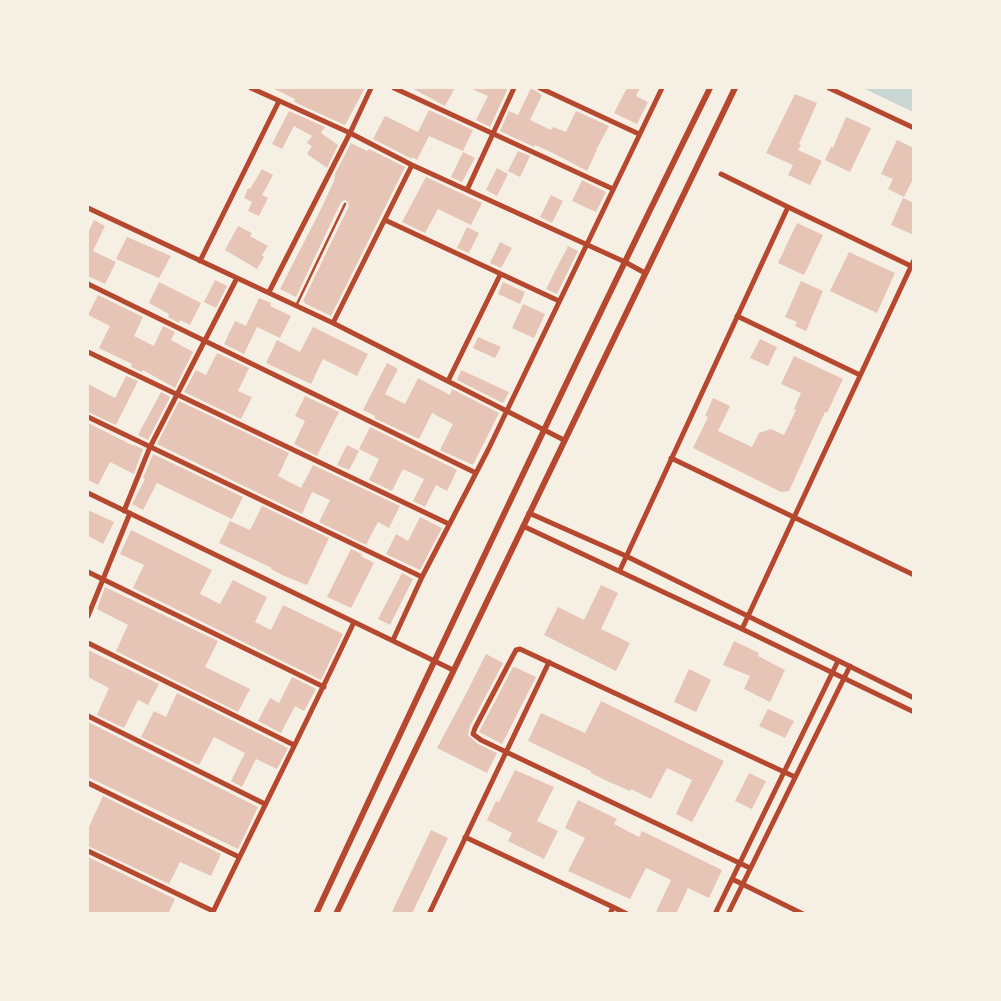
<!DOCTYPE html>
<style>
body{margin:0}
#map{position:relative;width:1001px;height:1001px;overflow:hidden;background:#f6efe4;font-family:Arial,sans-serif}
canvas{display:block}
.frame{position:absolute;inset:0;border:89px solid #f6efe4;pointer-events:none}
</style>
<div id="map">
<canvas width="1001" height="1001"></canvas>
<div class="frame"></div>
</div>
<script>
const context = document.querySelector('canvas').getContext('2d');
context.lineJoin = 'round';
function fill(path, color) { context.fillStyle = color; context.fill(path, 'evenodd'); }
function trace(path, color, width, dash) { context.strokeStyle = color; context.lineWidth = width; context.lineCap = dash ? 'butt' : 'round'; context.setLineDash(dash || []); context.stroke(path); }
fill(new Path2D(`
 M863 88H911L913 89V112Z`), '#c9d6d2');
fill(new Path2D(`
 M272 88H365L345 125 294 102 295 99Z
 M412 88H455L445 106Z
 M470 88H508L490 127 476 120 488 96Z
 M531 88 542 95 530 120 551 130 553 127 566 132 576 111 609 126 596 150H597L587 171 553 153 535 145 534 147 500 131 509 111 518 115Z
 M627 88H640L636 96 648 102 637 124 614 113Z
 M795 94 817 103 799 144 801 145 798 150 822 161 810 185 788 175 793 165 766 153Z
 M429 110 473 130 463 151 429 136 417 160 412 157V159L373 139 385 116 418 132Z
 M289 111 325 127 321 133 338 145 327 168 307 154 312 146 307 143 312 136 294 126 282 149 272 144Z
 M846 117 871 128 850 172 825 160 831 147 833 148Z
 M897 140 914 148V177L904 197 888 189 893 179 881 174Z
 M351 143 367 151 369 149 405 167 331 316 304 303 305 302 303 301 349 206 347 201 344 200 341 202 296 297 280 289 321 209 334 181 335 174Z
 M518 151 530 156 520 177 508 171Z
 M463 152 475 158 462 182 451 177Z
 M497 168 508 174 497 196 486 190Z
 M262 169 273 175 262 195 268 198 259 216 248 211 252 202 244 198 248 188 250 189Z
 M426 177 482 203 471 225 438 209 425 233 402 222Z
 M582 180 606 192 596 212 572 201Z
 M551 195 563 201 552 223 540 217Z
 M903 198 914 203V235L891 225Z
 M94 220 105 226 93 251 116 262 105 284 88 276V233Z
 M797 223 823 235 804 275 778 263Z
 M238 226 252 233 250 236 268 246 262 255 264 257 257 269 225 250Z
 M467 227 479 233 469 253 457 248Z
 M127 237 171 256 159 278 116 259Z
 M500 242 512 248 501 268 490 263Z
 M568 246 578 251 557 294 546 289Z
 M849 252 895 273 877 313 830 291Z
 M215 280 227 286 216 308 204 302Z
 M801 281 823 291 806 331 795 326 797 322 785 317Z
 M159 282 201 303 190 325 180 320 179 323 168 317 169 314 149 303Z
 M503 282 525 292 520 304 498 294Z
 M98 295 143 317 134 336 154 346 163 326 175 332 171 340 193 352 175 388 143 370 142 372 131 367 132 364 99 348 110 326 88 315Z
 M259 298 271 303 270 306 291 316 280 338 257 327 244 354 224 344 235 321 246 326Z
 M523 304 545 314 534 338 512 328Z
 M313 327 368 354 357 376 323 359 311 384 266 363 277 340 300 352Z
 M478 337 501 347 495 358 473 348Z
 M760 339 777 347 768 366 750 358Z
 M217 353 249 368 238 391 252 397 241 419 184 392 196 370 206 375Z
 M794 356 843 379 827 413 825 412 789 491 781 492 693 448 708 417 705 416 713 398 730 406 718 431 752 447 759 433 771 429 784 435 796 410 794 409 801 393 781 384Z
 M387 363 398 369 385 394 405 404 418 378 450 395 452 389 499 413 473 465 440 450 453 424 432 413 419 439 374 418 375 416 363 410Z
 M461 370 509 392 503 403 457 380Z
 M126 376 138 381 116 425 88 412V384L115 398Z
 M161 392 170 397 148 440 138 435Z
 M305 396 339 412 317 456 294 444 305 421 295 416Z
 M179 401 289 453 278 476 301 488 313 465 400 506 389 528 378 522 366 545 319 522 330 500 312 492 302 514 157 444Z
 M88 423 132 445H134L143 449 134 474 110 462 98 485 88 480Z
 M370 427 457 470 447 491 436 485 425 507 413 501 424 479 403 469 392 491 369 480 379 459 359 449Z
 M347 445 359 451 349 470 337 465Z
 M153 454 243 497 232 519 157 483 143 510 132 504 145 479 143 478Z
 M262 506 329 538 307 585 282 575 271 569 272 568 219 543 230 521 250 530Z
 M88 510 114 522 103 544 88 536Z
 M420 517 442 528 420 570 386 554 396 534 408 541Z
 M131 530 212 570 200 594 220 604 233 580 267 597 255 622 271 630 283 605 343 634 321 680 133 588 144 565 120 554Z
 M351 549 362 554 361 556 374 563 351 608 327 597Z
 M402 573 413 579 390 625 378 619Z
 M601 585 618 593 601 629 630 643 616 671 544 635 558 607 584 620Z
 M105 587 218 641 205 667 250 689 238 712 116 651 128 625 97 609Z
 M734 641 759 653 758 656 785 670 770 702 744 689 750 676 723 665Z
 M88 650 159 684 148 705 138 700 124 728 97 715 109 688 88 677Z
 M486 654 503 663 470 726 468 735 478 744 497 753 487 773 437 748 466 694Z
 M513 667 515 668V667L536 677 502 744 479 732Z
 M689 669 711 680 696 712 674 702Z
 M292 677 316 689 304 711 295 706 281 733 258 721 270 698 279 703Z
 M177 693 288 748 277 769 256 759 242 787 231 781 245 753 214 737 199 765 141 737 154 711 166 717Z
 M601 701 724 761 692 822 676 814 692 780 667 768 651 799 631 789 630 791 607 781 591 773V771L528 741 541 713 585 733Z
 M768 709 794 721 785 738 759 726Z
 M88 722 258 807 238 849 88 777Z
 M515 770 554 787 537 821 558 831 544 859 508 841 512 833 487 820 496 801 499 802Z
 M749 773 766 781 752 809 735 801Z
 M103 796 221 854 211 876 180 862 169 884 88 846V829Z
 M578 800 617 819 614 824 639 837 642 831 722 870 709 898 688 888 676 914H655L671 880 646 868 630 899 568 871 585 838 565 828Z
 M431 830 448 838 417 903 412 914H391Z
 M88 857 175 899 168 914H88Z`), '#e6c5b7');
trace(new Path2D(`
 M296 306 345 204`), '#b5482f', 2.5);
trace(new Path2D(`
 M251 88 350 133 412 165 625 262 645 273
 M394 88 613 189
 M540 88 639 134
 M829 88 914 128
 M721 174 788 207
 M467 190 514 88
 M88 208 333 323 564 440
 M385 220 559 301
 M200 261 279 101
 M88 284 476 473
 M269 292 350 133 371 88
 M737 316 860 375
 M333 323 412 165
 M88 352 449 524
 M448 381 500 275
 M88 417 422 577
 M671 458 914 575
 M88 493 453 670
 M124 511 150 447 237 278
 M529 513 626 556 914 698
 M523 526 742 629 914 712
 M620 570 788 207 911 266
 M88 572 324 687
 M88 616 130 513
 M742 629 914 260
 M393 640 422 577 488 450 662 88
 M88 643 294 745
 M88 716 265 804
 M88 783 239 857
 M465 837 613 907 610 914
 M88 851 213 911
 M750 868 481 740 473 734 475 728 516 650 520 649 795 777
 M732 879 803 914
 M613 907 627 914
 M212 914C259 816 308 720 354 622
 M429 914 549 662
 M715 914 838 661
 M728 914 850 666`), '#b5482f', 5);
trace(new Path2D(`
 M316 914C445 637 575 361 710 88
 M336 914 735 88`), '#b5482f', 6);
</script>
